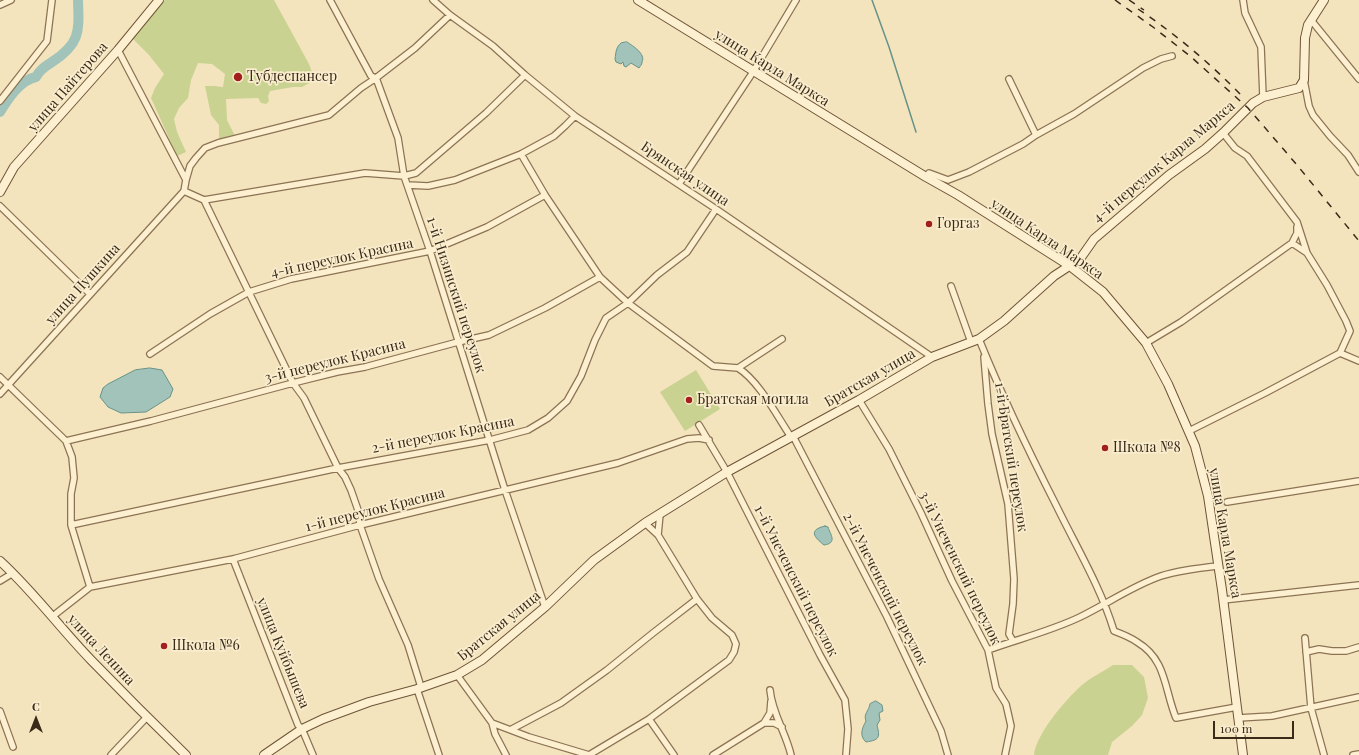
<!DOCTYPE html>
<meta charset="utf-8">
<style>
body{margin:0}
#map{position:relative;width:1359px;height:755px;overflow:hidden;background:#f3e4bd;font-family:"Playfair Display",serif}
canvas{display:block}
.north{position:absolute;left:16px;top:699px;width:40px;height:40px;-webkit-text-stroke:3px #f9edcd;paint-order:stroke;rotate:0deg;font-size:11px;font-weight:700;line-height:16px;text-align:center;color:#3a2a1a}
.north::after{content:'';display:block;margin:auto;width:14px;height:18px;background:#3a2a1a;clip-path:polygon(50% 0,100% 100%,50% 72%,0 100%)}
.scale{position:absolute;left:1213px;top:721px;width:81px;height:18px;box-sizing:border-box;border:2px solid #3a2a1a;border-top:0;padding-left:5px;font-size:12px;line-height:14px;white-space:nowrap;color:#3a2a1a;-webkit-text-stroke:3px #f9edcd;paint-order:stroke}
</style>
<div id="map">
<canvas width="1359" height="755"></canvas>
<div class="north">С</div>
<div class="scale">100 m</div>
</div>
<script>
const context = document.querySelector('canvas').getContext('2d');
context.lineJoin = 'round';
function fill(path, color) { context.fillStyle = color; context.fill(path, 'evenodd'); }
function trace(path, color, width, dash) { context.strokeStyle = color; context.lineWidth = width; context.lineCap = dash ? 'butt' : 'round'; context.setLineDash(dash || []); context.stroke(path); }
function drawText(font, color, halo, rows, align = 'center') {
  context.font = font + ' "Playfair Display",serif'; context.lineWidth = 3.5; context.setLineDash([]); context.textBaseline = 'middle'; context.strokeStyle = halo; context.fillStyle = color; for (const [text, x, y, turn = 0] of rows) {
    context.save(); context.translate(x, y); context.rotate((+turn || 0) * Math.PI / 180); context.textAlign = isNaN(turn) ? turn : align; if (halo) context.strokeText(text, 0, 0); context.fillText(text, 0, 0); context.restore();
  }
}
fill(new Path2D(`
 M165 0H274L309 64 315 80 302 87H293L270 91 268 96 269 101 266 104 261 103 258 98 226 99 227 120 235 136 219 141V125L211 115 205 86H214L223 87 225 74 212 64 198 63 191 80 188 98 179 108 174 119 177 132 186 152 177 156 151 98 155 88 164 74 149 55 132 38 137 30Z
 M696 370 720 409 685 431 660 392Z
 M1113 665H1132L1144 677 1148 698 1142 715 1132 726 1112 742 1108 755H1034C1036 734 1066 699 1082 685 1091 677 1103 672 1113 665Z`), '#c9d290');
const water = new Path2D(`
 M627 42C633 46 646 54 642 62 642 65 640 66 639 68L631 63 626 67 624 66 623 62 621 64 616 62 615 59C616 52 616 47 621 43Z
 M150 368 162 370 173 389 170 397 146 412 121 413 108 407 100 397 103 388 108 384 135 370Z
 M825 526 828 527C830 534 838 543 824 545 814 537 808 530 825 526Z
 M876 701 882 705 883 711 879 713 880 720 877 725C880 737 880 740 866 742 859 736 862 728 866 721 863 714 869 711 870 704Z`);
fill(water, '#a1c3ba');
trace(water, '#679288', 1);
trace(new Path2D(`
 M872 0 889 47 916 132`), '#679288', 1.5);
trace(new Path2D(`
 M0 112C8 99 20 80 36 77 39 70 46 66 52 62 81 43 79 31 78 0`), '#a1c3ba', 10);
const street = new Path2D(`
 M330 0 371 76 376 78 398 138 404 176 430 251 505 490 545 607
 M433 0 450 15 493 46 525 75 575 116 716 209 932 357
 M1243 0 1245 13 1261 47 1263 97
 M0 5 11 0
 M1311 20 1359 79
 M118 50 186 180 184 191 204 200
 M1009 79 1036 135
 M1304 80 1309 106 1313 115 1330 136 1348 155 1359 172
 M0 101 47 41 52 0
 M1223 133 1235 148 1247 156 1297 222 1307 253 1327 285 1346 321 1350 331 1340 353 1359 361
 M521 154 545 195 600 277 628 303 713 366 738 368 782 339
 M926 177 929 173 948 180 969 172 1023 144 1036 135 1074 114 1143 68 1161 59 1172 56
 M186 180 190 166 196 158 205 148 218 143 329 115 361 88 376 78 415 48 450 15
 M679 184 753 72 796 0
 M408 185 428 186 455 180 521 154 554 136 565 126 575 116
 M204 200 293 383 304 398 338 468 345 477 351 490 359 513 360 525 379 579 408 645 421 687
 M204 200 365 173 404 176 416 173 486 113 525 75
 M0 206 90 294
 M1292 243 1307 253
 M951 286 971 342
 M979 339C1002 396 1029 452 1057 507 1077 548 1101 588 1114 631 1122 634 1130 637 1137 642 1167 660 1164 689 1176 718L1237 707
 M1146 343 1181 322 1292 243 1297 233V227
 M150 354 210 314 249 292 291 279 430 251 487 227 545 195
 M984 357 988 404 992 434 1008 504 1014 579 1013 604 1009 634 1013 641
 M738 368C759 381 777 416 791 437
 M0 377 66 441 72 457 74 478 71 494V525L90 587
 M0 394 184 191
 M859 400 889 449 921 513 952 581 988 650 996 688 1006 704 1011 726 1005 755
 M699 425 727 472 820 655 845 700 848 729 846 755
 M1189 431 1265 393 1340 353
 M793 436 887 617 941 731 948 755
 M66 441 151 421 293 383 337 372 365 367 458 342 489 335 545 308 600 277
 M1227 502 1359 481
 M71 525 338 468 490 440 528 430 548 418 567 401 581 376 595 340 606 318 628 303 657 275 687 252 716 209
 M658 535 660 514
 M233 559 298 725 302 729 313 755
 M0 581 13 573
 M1223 600 1359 585
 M53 616 90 587 233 559 360 525 618 463 687 439 699 438 709 440
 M1305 638 1311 708 1324 755
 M988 650C1018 639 1051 631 1080 617 1107 604 1132 586 1161 576 1180 570 1199 568 1218 566
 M1306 652 1319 649 1332 651H1346L1359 647
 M457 675 492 723 495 734 506 755
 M417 689 439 755
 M770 690C772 713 786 733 791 755
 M0 711 13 747
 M1238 718 1272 716 1359 697
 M649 719 674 755
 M492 723 529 737 589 755 649 719 729 660 734 652 736 644 732 635 712 618 697 599 658 535 645 523
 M764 723H774L782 727
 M512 729 561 703 607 670 653 633 697 599
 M111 755 147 717
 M713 755 764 723 770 713 771 701
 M1353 755 1359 754`);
const secondary = new Path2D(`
 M638 0 926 177 958 195 1070 266 1103 292 1146 343 1168 384 1195 446 1208 496 1222 590 1243 755
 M0 192 14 167 118 50 159 0
 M0 561C33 591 60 628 91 660 122 692 154 724 186 755
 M264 755 302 729 323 719 369 702 417 689 457 675 482 660 545 607 594 560 645 523 727 472 859 400 932 357 979 339 1004 321 1054 276 1080 259 1094 239 1169 175 1205 149 1223 133 1253 103 1263 97 1299 88 1304 80 1305 38 1308 25 1324 0`);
trace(street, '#8c7354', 8);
trace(secondary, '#6e5437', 10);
trace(street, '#fdf0d1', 5.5);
trace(secondary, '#fdf0d1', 8);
trace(new Path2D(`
 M1115 0 1153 27 1190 56 1248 108 1297 165 1359 241
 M1129 0 1144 10
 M1138 9C1177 35 1212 65 1245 99`), '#3a2a1a', 1.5, [7, 7]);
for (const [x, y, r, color] of [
 [238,77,5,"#a21f1d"],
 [929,224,4,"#a21f1d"],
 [689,400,4,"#a21f1d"],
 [1105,448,4,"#a21f1d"],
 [164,646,4,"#a21f1d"]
]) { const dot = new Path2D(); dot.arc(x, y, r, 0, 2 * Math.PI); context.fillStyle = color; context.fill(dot); trace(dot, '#f9edcd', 1.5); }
drawText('14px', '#3a2a1a', '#f9edcd', [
 ["улица Карла Маркса",772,68,32],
 ["улица Пайтерова",68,87,-49],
 ["4-й переулок Карла Маркса",1164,162,-40],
 ["Брянская улица",685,174,34],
 ["улица Карла Маркса",1047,239,34],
 ["4-й переулок Красина",342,258,-12],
 ["улица Пушкина",83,284,-48],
 ["1-й Низинский переулок",456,295,72],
 ["3-й переулок Красина",335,361,-14],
 ["Братская улица",870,378,-30],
 ["2-й переулок Красина",443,435,-11],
 ["1-й Братский переулок",1011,457,81],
 ["1-й переулок Красина",375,510,-14],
 ["улица Карла Маркса",1225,533,80],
 ["3-й Унеченский переулок",960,568,64],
 ["1-й Унеченский переулок",796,581,63],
 ["2-й Унеченский переулок",885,589,63],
 ["Братская улица",499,626,-39],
 ["улица Ленина",101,650,47],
 ["улица Куйбышева",283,653,68]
]);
drawText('14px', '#3a2a1a', '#f9edcd', [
 ["Тубдеспансер",247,77],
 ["Горгаз",937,224],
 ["Братская могила",697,400],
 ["Школа №8",1113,448],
 ["Школа №6",172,646]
], 'left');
</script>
